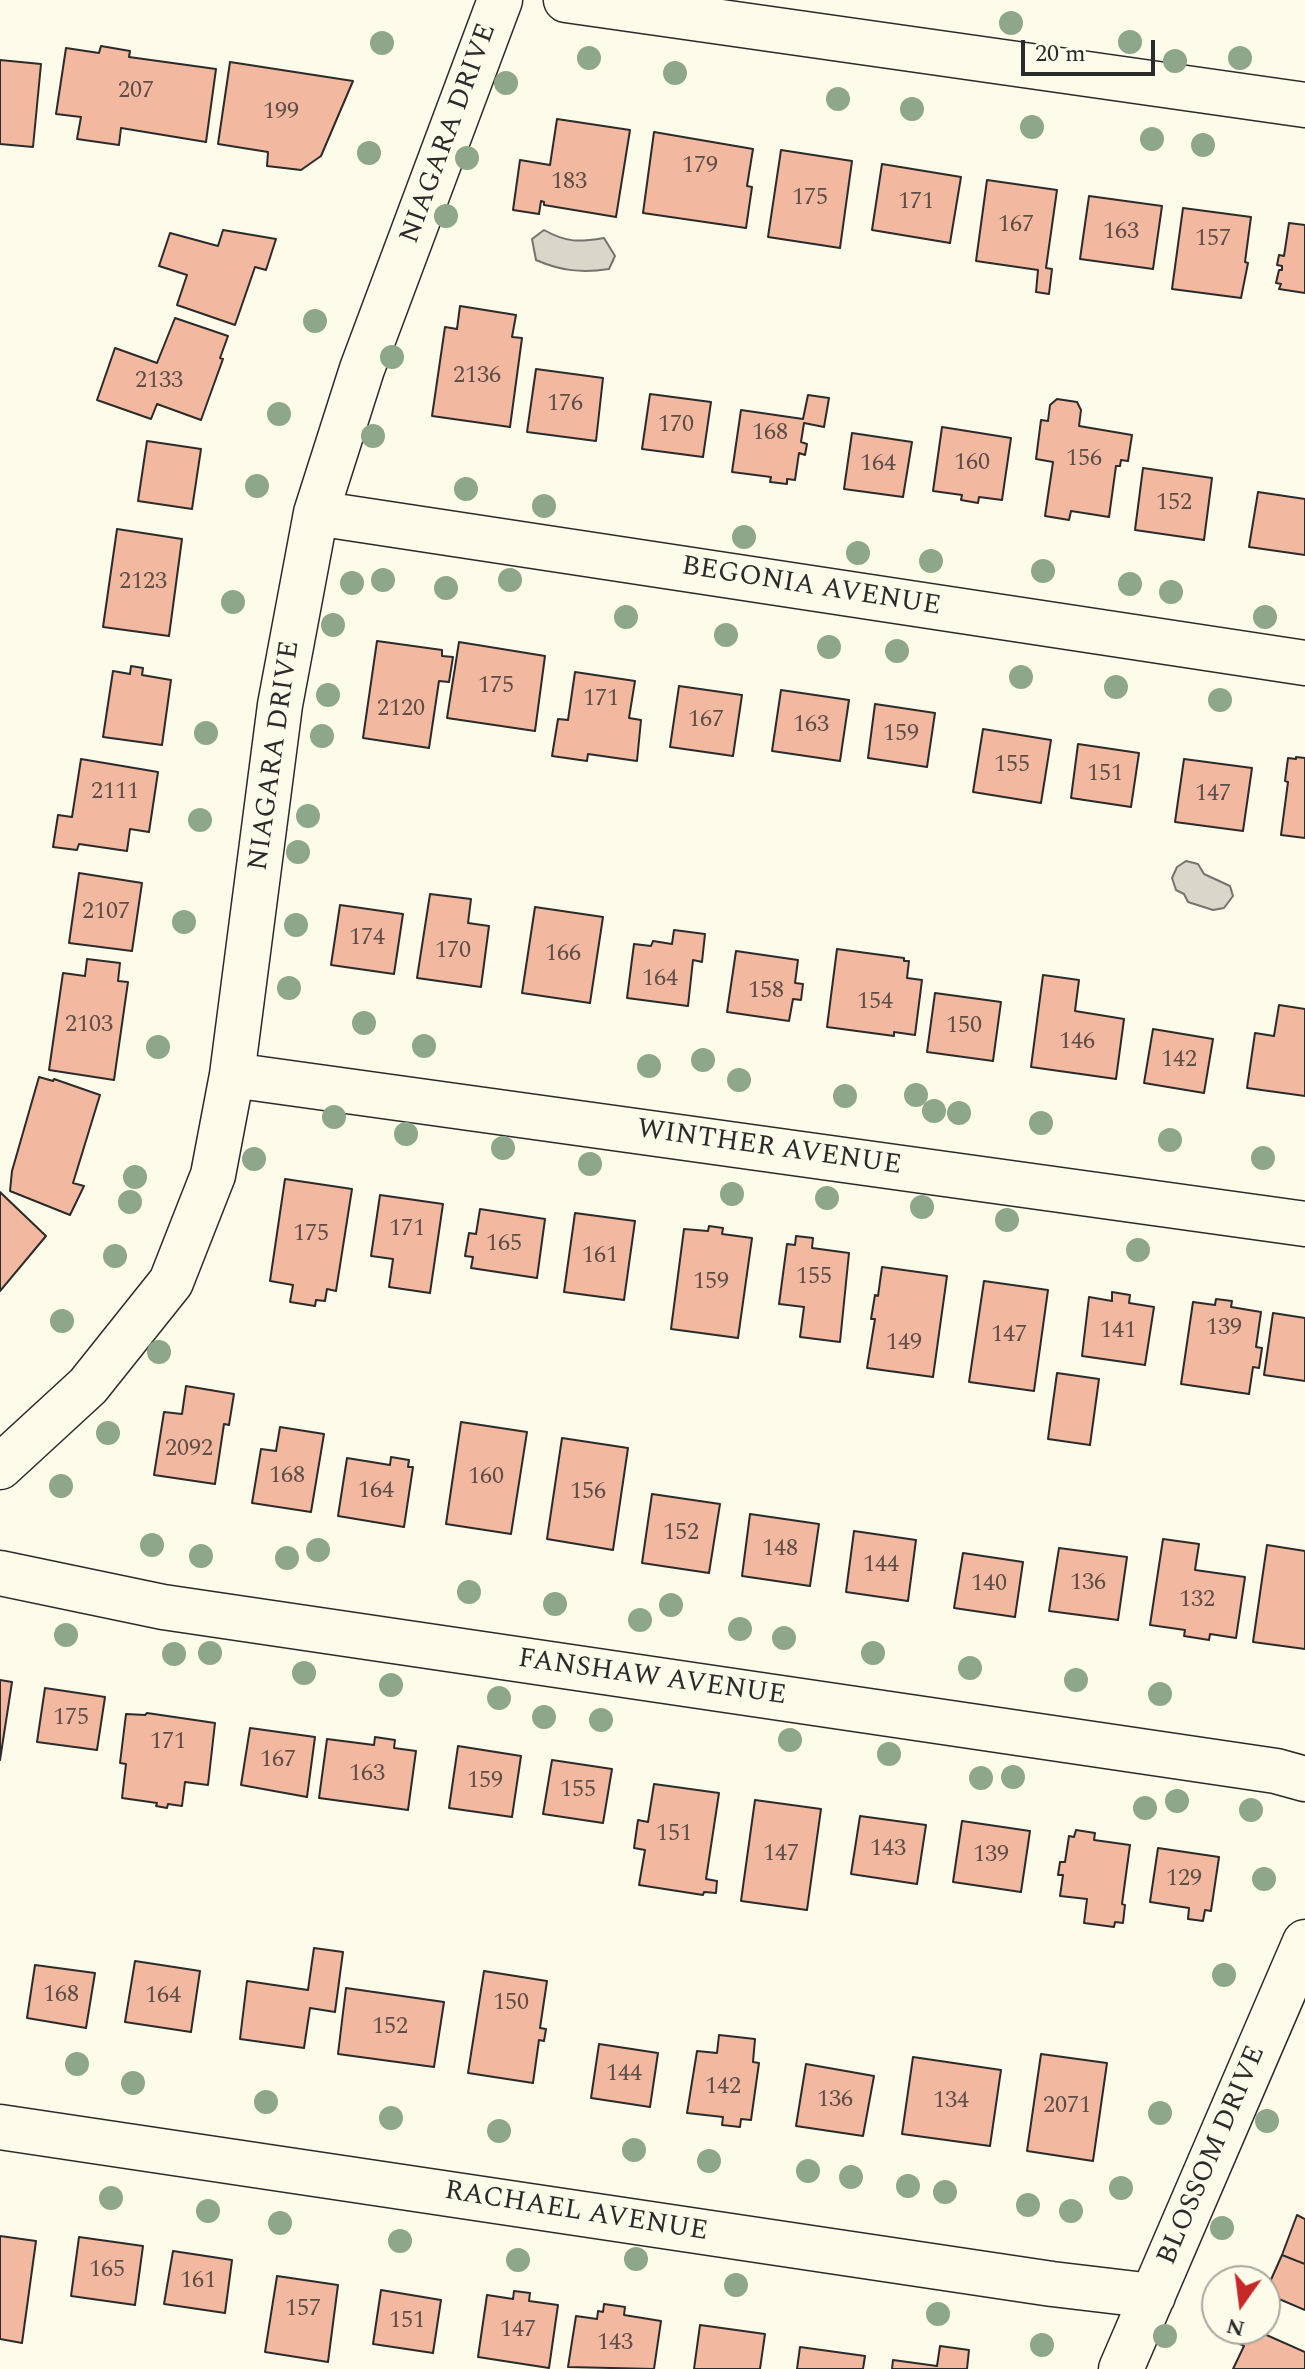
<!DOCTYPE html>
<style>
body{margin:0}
#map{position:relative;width:1305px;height:2369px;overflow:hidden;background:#fdfbea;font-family:Spectral,serif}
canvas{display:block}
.north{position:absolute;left:1201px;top:2265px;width:80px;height:80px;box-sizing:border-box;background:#fdfbea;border:2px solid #a9a89e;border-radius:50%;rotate:194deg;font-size:22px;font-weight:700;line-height:32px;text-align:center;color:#2b2b2b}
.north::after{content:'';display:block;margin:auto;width:28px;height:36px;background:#c62828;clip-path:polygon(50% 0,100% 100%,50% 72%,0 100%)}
.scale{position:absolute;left:1021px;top:40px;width:134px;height:36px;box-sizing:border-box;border:4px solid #2b2b2b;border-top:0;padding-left:10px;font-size:24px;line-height:28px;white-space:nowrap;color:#2b2b2b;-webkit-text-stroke:6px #fdfbea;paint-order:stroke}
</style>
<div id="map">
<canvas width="1305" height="2369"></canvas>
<div class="north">N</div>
<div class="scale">20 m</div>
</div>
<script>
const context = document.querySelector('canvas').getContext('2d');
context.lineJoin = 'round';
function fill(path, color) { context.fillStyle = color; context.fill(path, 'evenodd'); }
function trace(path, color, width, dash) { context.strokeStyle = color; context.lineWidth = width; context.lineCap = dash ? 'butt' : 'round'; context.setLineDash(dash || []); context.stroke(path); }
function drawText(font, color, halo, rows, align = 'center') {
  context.font = font + ' Spectral,serif'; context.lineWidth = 6; context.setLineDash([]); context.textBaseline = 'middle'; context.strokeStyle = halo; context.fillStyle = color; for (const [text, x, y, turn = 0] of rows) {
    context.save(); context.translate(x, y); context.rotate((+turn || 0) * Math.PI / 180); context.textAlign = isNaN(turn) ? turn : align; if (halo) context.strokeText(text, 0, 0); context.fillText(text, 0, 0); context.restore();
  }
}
const water = new Path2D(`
 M544 230C567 243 579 242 604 238L615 256 609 269C582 273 561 271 536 260L532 239Z
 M1186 861 1198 864 1204 874 1230 886 1233 896 1224 908 1213 910 1188 902 1184 894 1176 890 1172 878 1177 867Z`);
fill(water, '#d8d7c9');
trace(water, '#74746e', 2);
const building = new Path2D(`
 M101 46 130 51 129 57 216 69 206 142 121 128 119 145 77 139 81 117 56 114 66 48 99 53Z
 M0 60 41 64 33 147 0 144Z
 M230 62 353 81 321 156 301 170 267 166 268 152 218 144Z
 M557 119 630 130 616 217 544 205V202L541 201 539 214 513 210 520 160 550 165Z
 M654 132 753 149 747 186 752 187 746 228 643 213Z
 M781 150 852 161 840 248 768 237Z
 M882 164 961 177 950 243 872 230Z
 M987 180 1057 190 1046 268 1052 269 1049 294 1036 292 1038 270 976 261Z
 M1089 196 1162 206 1153 269 1080 259Z
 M1183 208 1251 217 1245 262 1248 263 1241 298 1172 289Z
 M1289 223 1305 225V293L1279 289 1281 284 1276 283 1279 270H1282V266L1277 265 1279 255 1284 256Z
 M223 230 276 239 266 270 255 267 235 325 177 305 187 275 159 266 170 233 218 246Z
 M460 306 516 315 512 337 522 338 510 427 432 416 445 327 457 329Z
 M175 318 228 336 220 358 223 359 201 420 157 404 151 419 97 400 115 348 157 363Z
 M536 369 603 378 596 441 527 432Z
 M650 394 711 402 703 457 642 449Z
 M808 395 829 398 824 427 804 423 801 442 807 444 805 455 799 453 795 480 787 479V484L770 482 771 477 732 472 741 410 803 419Z
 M1057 399 1077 402 1081 410 1079 426 1132 435 1128 461 1121 460 1120 466H1116L1109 517 1071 511 1069 520 1045 516 1053 462 1036 459 1041 420 1048 421 1050 405Z
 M942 427 1011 438 1002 500 979 497 978 503 961 500 962 495 933 491Z
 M852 433 912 442 903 497 844 489Z
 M147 441 201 449 192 509 138 501Z
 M1143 468 1212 478 1204 540 1135 530Z
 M1258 492 1305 499V555L1249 547Z
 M117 529 182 539 169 636 103 627Z
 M377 641 442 650V656L453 657 449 682 439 681 429 748 363 738Z
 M459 642 545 656 535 731 447 718Z
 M131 666 143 668 142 675 171 680 162 745 103 737 113 671 130 674Z
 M575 672 635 681 629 718 641 720 637 761 588 754 587 761 552 756 558 719 568 720Z
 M679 686 742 695 733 756 670 747Z
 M781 690 849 700 840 761 772 751Z
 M875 704 935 713 927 767 868 758Z
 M983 729 1051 740 1041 803 973 792Z
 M1078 744 1139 753 1131 807 1071 798Z
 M1296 757 1305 758V838L1281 835 1288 782 1285 781 1288 758 1296 759Z
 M81 759 158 772 149 832 130 829 127 851 79 844 77 850 53 847 58 815 72 817Z
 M1184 759 1252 768 1243 831 1175 822Z
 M79 873 142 883 132 951 69 943Z
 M430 894 471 899 468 923 489 926 481 987 417 978Z
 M340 905 403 914 394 974 331 965Z
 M535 907 603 917 590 1003 522 993Z
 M674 930 705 934 702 962 693 960 688 1006 627 998 634 944 651 946 653 941 672 944Z
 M837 949 904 958V961H909L907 978 922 980 915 1035 894 1032V1036L827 1027Z
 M736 951 798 960 795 983 803 984 801 1000 793 999 789 1021 727 1012Z
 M87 959 120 963 118 981 128 982 114 1080 49 1070 63 973 85 976Z
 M1043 975 1079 980 1075 1011 1124 1019 1116 1079 1031 1067Z
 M935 993 1001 1002 993 1061 927 1052Z
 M1279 1005 1305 1009V1096L1247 1088 1255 1033 1274 1036Z
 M1153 1029 1213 1039 1204 1093 1144 1083Z
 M39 1077 53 1081 54 1079 100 1095 73 1183 84 1186 70 1215 10 1191 12 1171Z
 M285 1179 352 1189 336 1291 327 1289 325 1301 316 1300 315 1306 290 1302 293 1285 270 1281Z
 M0 1192 46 1236 0 1291Z
 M380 1195 443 1204 430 1293 389 1287 393 1259 371 1256Z
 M480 1209 545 1219 537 1278 471 1268 473 1257 465 1256 469 1233 476 1234Z
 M575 1213 635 1221 624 1300 564 1292Z
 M709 1226 723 1228 722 1234 752 1238 738 1338 671 1329 684 1229 708 1231Z
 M796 1236 813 1238 812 1248 849 1253 840 1342 800 1337 804 1307 779 1304 787 1244 795 1245Z
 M882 1267 947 1276 933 1377 867 1368 875 1319H871L875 1295 878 1296Z
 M984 1281 1048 1290 1034 1391 969 1382Z
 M1112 1292 1130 1295 1129 1303 1154 1307 1145 1365 1082 1356 1089 1297 1112 1301Z
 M1216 1299 1232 1301 1231 1307 1261 1312 1256 1347 1262 1348 1259 1368 1253 1367 1249 1394 1181 1384 1193 1302 1215 1305Z
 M1273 1313 1305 1318V1381L1264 1375Z
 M1057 1373 1099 1379 1090 1445 1048 1439Z
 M186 1386 234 1394 229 1425 224 1424 215 1484 154 1475 164 1412 182 1414Z
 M461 1422 527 1432 511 1534 446 1524Z
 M280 1427 324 1434 311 1512 252 1503 261 1449 276 1451Z
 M562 1438 628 1448 613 1550 547 1539Z
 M391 1457 409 1460 408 1467H413L404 1527 338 1516 347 1458 390 1465Z
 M652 1494 720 1504 709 1573 642 1563Z
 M750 1514 819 1524 810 1586 742 1576Z
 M854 1531 916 1540 908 1601 846 1592Z
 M1163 1539 1199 1544 1195 1570 1245 1577 1236 1638 1210 1634 1209 1640 1184 1636 1185 1630 1150 1625Z
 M1267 1545 1305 1551V1649L1253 1642Z
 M1059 1548 1127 1557 1118 1620 1049 1611Z
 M963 1553 1023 1562 1015 1617 954 1608Z
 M0 1680 12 1682 0 1760Z
 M45 1688 105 1697 97 1750 37 1742Z
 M147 1713 215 1723 208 1785 185 1782 182 1806 168 1804 167 1808 156 1806 157 1803 122 1798 126 1764 120 1763 126 1714 145 1715Z
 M250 1728 315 1737 307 1797 241 1785Z
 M375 1737 395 1740 394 1748 416 1751 408 1810 319 1798 327 1739 374 1745Z
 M458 1746 521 1756 512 1817 449 1808Z
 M552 1760 612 1769 603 1823 543 1814Z
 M654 1784 719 1793 706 1879 717 1881 716 1893 704 1892 703 1895 639 1885 645 1850 634 1848 638 1820 648 1822Z
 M755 1800 821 1809 807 1910 741 1901Z
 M860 1816 926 1825 917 1884 851 1874Z
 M962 1821 1030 1831 1021 1892 953 1882Z
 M1076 1830 1095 1833 1094 1840 1130 1845 1122 1904 1125 1905 1123 1923 1115 1922 1114 1927 1084 1923 1087 1899 1060 1896 1063 1875H1058L1060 1862H1065L1069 1836 1074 1837Z
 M1158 1848 1219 1857 1211 1911 1205 1910 1203 1921 1188 1919 1189 1908 1150 1902Z
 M314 1948 343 1952 335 2012 310 2008 304 2048 240 2039 247 1981 308 1990Z
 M135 1961 200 1971 191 2032 125 2022Z
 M35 1965 95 1973 86 2028 27 2018Z
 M484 1971 547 1981 540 2028 546 2029 544 2041 539 2040 533 2083 468 2073Z
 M346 1988 444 2002 434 2067 338 2054Z
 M719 2035 755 2039 753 2062 759 2063 751 2120 741 2119 740 2127 722 2125 723 2117 687 2113 697 2051 717 2053Z
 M599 2044 658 2053 650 2107 591 2098Z
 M1041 2054 1107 2063 1093 2161 1027 2151Z
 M913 2057 1001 2070 990 2146 902 2134Z
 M806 2064 874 2076 863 2136 796 2126Z
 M1297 2215 1305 2219V2264L1282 2255Z
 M0 2236 36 2241 22 2343 0 2339Z
 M79 2237 143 2246 135 2305 71 2296Z
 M173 2251 232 2260 225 2313 164 2304Z
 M1282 2255 1305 2264V2310L1265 2293Z
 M277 2276 338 2285 328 2362 265 2352Z
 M381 2290 441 2300 433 2353 373 2344Z
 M514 2291 530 2293 529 2301 558 2305 549 2368 478 2357 487 2295 513 2299Z
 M604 2304 625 2307 624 2315 661 2321 654 2369 568 2367 576 2316 597 2319 598 2311 603 2312Z
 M700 2325 765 2334 760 2369H694Z
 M1247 2329H1253L1305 2352V2369H1233L1244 2346 1240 2344Z
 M940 2346 969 2350 967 2369H892L893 2360 937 2366Z
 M800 2347 865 2356 863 2369H797Z`);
fill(building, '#f2b8a0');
trace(building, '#2b2b2b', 2);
const minor = new Path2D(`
 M566 0 1305 105
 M316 513 1305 663
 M232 1075 1305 1224
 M0 1467 88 1386 171 1282 213 1175 232 1075 280 705 316 513 362 369 500 0
 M0 1573 163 1607 1276 1771 1305 1779
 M0 2127 1052 2284 1153 2296
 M1121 2369 1305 1942`);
trace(minor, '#2b2b2b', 47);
trace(minor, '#fdfbea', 44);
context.fillStyle = '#8ea78a';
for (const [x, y] of [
 [1011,23],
 [1130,42],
 [382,43],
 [589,58],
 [1240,58],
 [1175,61],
 [675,73],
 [506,83],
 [838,99],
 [912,109],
 [1032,127],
 [1152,139],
 [1203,145],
 [369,153],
 [467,158],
 [446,216],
 [315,321],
 [392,357],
 [279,414],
 [373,436],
 [257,486],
 [466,489],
 [544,506],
 [744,537],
 [858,553],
 [931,561],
 [1043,571],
 [383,580],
 [510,580],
 [352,583],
 [1130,584],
 [446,588],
 [1171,592],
 [233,602],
 [626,617],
 [1265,617],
 [333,625],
 [726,635],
 [829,647],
 [897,651],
 [1021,677],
 [1116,687],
 [328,695],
 [1220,700],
 [206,733],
 [322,736],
 [308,816],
 [200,820],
 [298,852],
 [184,922],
 [296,925],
 [289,988],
 [364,1023],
 [424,1046],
 [158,1047],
 [703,1060],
 [649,1066],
 [739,1080],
 [916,1095],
 [845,1096],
 [934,1111],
 [959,1113],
 [334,1117],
 [1041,1123],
 [406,1134],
 [1170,1140],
 [503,1148],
 [1263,1158],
 [254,1159],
 [590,1164],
 [135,1177],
 [732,1194],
 [827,1198],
 [130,1202],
 [922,1207],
 [1007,1220],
 [1138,1250],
 [115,1256],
 [62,1321],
 [159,1352],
 [108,1433],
 [61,1486],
 [152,1545],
 [318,1550],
 [201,1556],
 [287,1558],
 [469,1592],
 [555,1604],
 [671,1605],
 [640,1620],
 [740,1629],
 [66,1635],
 [784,1638],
 [210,1653],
 [873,1653],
 [174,1654],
 [970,1668],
 [304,1673],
 [1076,1680],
 [391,1685],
 [1160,1694],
 [499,1698],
 [544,1717],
 [601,1720],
 [790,1740],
 [889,1754],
 [1013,1777],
 [981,1778],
 [1177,1801],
 [1145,1808],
 [1251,1810],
 [1264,1879],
 [1224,1975],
 [77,2064],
 [133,2083],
 [266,2102],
 [1160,2113],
 [391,2118],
 [1267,2121],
 [499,2131],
 [634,2150],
 [709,2161],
 [808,2171],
 [851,2177],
 [908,2186],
 [1121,2188],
 [945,2192],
 [111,2198],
 [1028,2205],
 [208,2211],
 [1071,2211],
 [280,2223],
 [1222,2228],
 [400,2241],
 [636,2259],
 [518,2260],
 [736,2285],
 [938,2314],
 [1165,2336],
 [1042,2345]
]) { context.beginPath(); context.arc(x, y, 12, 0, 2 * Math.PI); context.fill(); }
drawText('24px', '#5d4e48', null, [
 ["207",136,92],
 ["199",281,113],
 ["179",700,167],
 ["183",569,183],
 ["175",810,199],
 ["171",916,203],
 ["167",1016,226],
 ["163",1121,233],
 ["157",1213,240],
 ["2136",477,377],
 ["2133",159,382],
 ["176",565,405],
 ["170",676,426],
 ["168",770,434],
 ["156",1084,460],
 ["160",972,464],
 ["164",878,465],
 ["152",1174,504],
 ["2123",143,583],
 ["175",496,687],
 ["171",601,700],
 ["2120",401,710],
 ["167",706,721],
 ["163",811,726],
 ["159",901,735],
 ["155",1012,766],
 ["151",1105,775],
 ["2111",115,793],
 ["147",1213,795],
 ["2107",106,913],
 ["174",367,939],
 ["170",453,952],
 ["166",563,955],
 ["164",660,980],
 ["158",766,992],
 ["154",875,1003],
 ["2103",89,1026],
 ["150",964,1027],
 ["146",1077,1043],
 ["142",1179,1061],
 ["171",407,1230],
 ["175",311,1235],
 ["165",504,1245],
 ["161",600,1257],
 ["155",814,1278],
 ["159",711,1283],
 ["139",1224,1329],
 ["141",1118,1332],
 ["147",1009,1336],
 ["149",904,1344],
 ["2092",189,1450],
 ["168",287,1477],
 ["160",486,1478],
 ["164",376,1492],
 ["156",588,1493],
 ["152",681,1534],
 ["148",780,1550],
 ["144",881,1566],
 ["136",1088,1584],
 ["140",989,1585],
 ["132",1197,1601],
 ["175",71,1719],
 ["171",168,1743],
 ["167",278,1761],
 ["163",367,1775],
 ["159",485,1782],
 ["155",578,1791],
 ["151",674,1835],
 ["143",888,1850],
 ["147",781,1855],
 ["139",991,1856],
 ["129",1184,1880],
 ["168",61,1996],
 ["164",163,1997],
 ["150",511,2004],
 ["152",390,2028],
 ["144",624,2075],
 ["142",723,2088],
 ["136",835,2101],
 ["134",951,2102],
 ["2071",1067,2107],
 ["165",107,2271],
 ["161",198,2282],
 ["157",303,2310],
 ["151",407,2322],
 ["147",518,2331],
 ["143",615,2344]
]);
drawText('28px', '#2b2b2b', '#fdfbea', [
 ["NIAGARA DRIVE",450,134,-70],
 ["BEGONIA AVENUE",811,588,9],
 ["NIAGARA DRIVE",276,756,-82],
 ["WINTHER AVENUE",769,1149,8],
 ["FANSHAW AVENUE",652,1679,8],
 ["BLOSSOM DRIVE",1213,2156,-67],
 ["RACHAEL AVENUE",576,2213,9]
]);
</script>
